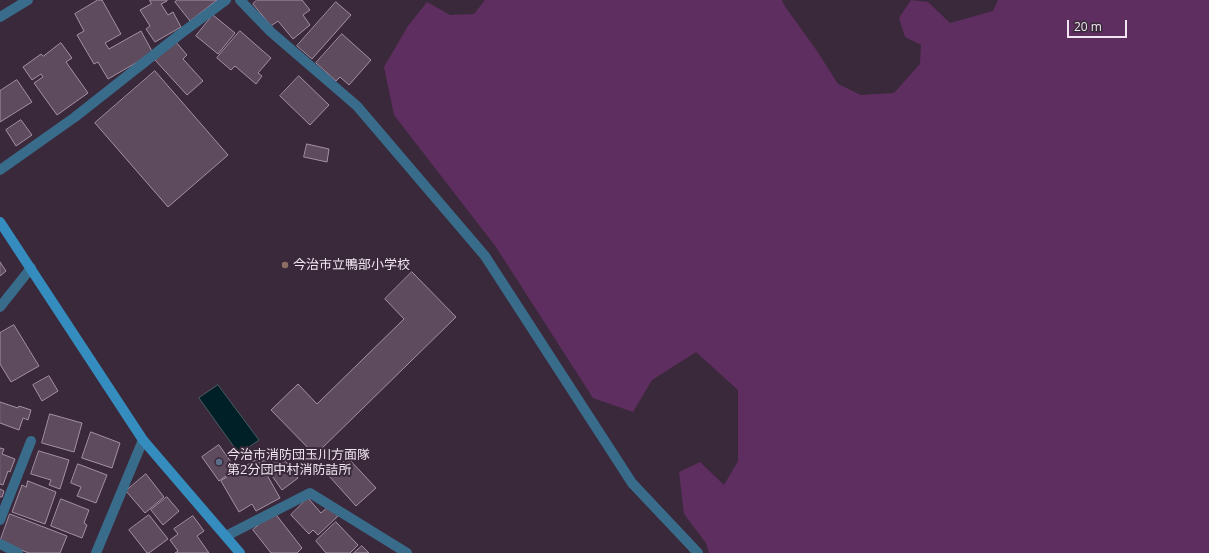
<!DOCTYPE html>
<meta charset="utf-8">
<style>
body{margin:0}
#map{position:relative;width:1209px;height:553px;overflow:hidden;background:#3a293a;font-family:"Open Sans",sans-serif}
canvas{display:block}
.scale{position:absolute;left:1067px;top:20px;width:60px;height:18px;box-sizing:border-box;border:2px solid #efe4ef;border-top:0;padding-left:5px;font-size:12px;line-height:14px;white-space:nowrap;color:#efe4ef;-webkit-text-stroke:3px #3a293a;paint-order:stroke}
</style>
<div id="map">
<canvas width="1209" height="553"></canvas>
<div class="scale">20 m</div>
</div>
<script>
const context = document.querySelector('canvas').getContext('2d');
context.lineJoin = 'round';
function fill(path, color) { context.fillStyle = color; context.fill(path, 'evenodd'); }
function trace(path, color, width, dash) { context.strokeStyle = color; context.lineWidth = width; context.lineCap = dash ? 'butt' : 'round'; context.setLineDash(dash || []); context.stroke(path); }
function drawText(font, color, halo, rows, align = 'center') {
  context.font = font + ' "Open Sans","Noto Sans JP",sans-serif'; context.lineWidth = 4; context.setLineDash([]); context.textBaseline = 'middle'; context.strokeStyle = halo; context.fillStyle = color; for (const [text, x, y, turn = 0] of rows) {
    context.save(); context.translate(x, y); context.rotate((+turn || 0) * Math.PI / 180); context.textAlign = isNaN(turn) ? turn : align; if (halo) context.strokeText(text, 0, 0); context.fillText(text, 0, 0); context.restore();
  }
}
fill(new Path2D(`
 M485 0H782L784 5 817 51 838 84 861 95 894 93 920 64 921 45 905 37 899 18 911 0 928 2 950 23 993 11 998 0H1209V553H709L706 543 684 514 679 472 700 462 724 485 738 461V390L696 352 652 380 633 412 593 398 496 247 394 115 384 67 408 26 427 2 450 15 474 14Z`), '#5f2e60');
const water = new Path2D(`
 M218 385 259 440 239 454 199 398Z`);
fill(water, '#002027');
trace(water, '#485b63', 1);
const building = new Path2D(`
 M98 0H102L121 34 105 43 109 49 141 31 153 53 108 79 98 62 94 64 77 35 84 31 75 14Z
 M150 0H167V1L161 4 168 15 173 12 181 27 155 42 146 29 150 26 140 10 151 4Z
 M178 0H217L190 21 175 2Z
 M257 0H302L310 10 303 15 310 25 293 39 278 21 271 26 253 4Z
 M336 2 351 15 312 59 297 46Z
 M213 15 235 33 218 54 196 36Z
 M240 31 271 58 258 73 262 76 256 84 235 66 231 70 217 58Z
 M342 34 371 60 349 85 340 77 336 81 316 63Z
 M175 41 187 55 183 59 203 81 187 95 155 60Z
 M61 43 72 58 66 62 88 93 57 115 34 83 43 77 41 74 32 80 23 67 41 54 43 56Z
 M155 71 228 155 168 207 95 123Z
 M299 76 329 105 310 125 280 96Z
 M17 80 32 102 0 122V91Z
 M21 120 32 135 16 146 6 130Z
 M307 144 329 149 327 162 304 157Z
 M0 262 6 271 0 276Z
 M412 272 456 317 315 455 271 410 298 384 317 404 404 319 385 299Z
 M14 325 39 366 11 382 0 364V333Z
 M49 376 58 391 42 401 33 385Z
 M0 402 18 408 19 406 31 410 28 420 23 418 19 430 0 423Z
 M50 414 82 423 74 452 42 443Z
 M91 432 120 443 112 468 82 458Z
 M219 445 236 469 219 481 202 457Z
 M0 448 4 449 2 454 15 459 10 472 8 471 3 485 0 484Z
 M39 451 69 460 60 489 49 485 51 480 31 474Z
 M278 451 298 478 282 490 262 462Z
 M348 458 376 488 356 506 329 476Z
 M258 459 280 498 256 511 252 504 239 512 221 481Z
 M78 464 107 475 96 503 77 496 81 487 71 483Z
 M146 474 164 497 145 513 126 491Z
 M28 481 56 492 45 524 12 512 22 485 26 487Z
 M0 489 4 491 2 497H0Z
 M167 497 179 511 163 525 151 510Z
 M308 498 321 513 329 506 338 516 318 535 313 530 309 534 291 515Z
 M61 499 89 510 84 523 87 525 82 538 51 526Z
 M274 512 302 548 297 553H271L253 530Z
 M10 514 67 536 60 553H29L0 542Z
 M149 515 168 539 149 553H147L129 530Z
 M193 516 204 531 197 536 209 553H175L178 551 170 540 178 534 174 529Z
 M336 522 358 545 350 553H326L316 541Z
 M362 546 369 553H354Z`);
fill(building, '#5e4b5e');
trace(building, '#a590a5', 1);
trace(new Path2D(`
 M240 0 271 32 357 106 485 256 632 483 698 553
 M0 17 28 0
 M0 170 75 117 179 35 226 0
 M0 307 31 268
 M0 520 31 441
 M226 536 310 493 407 553
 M0 544 18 553
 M96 553 143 440`), '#396c8b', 10);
trace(new Path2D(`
 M0 222 143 440 240 553`), '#358cbe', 10);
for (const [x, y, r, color] of [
 [285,265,4,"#8d6e63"],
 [219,462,4,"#5c6f8a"]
]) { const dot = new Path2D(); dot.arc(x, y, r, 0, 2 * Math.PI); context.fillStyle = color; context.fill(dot); trace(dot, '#3a293a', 1.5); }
drawText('13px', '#efe4ef', '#3a293a', [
 ["今治市立鴨部小学校",293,265],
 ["今治市消防団玉川方面隊",227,455],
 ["第2分団中村消防詰所",227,470]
], 'left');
</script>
